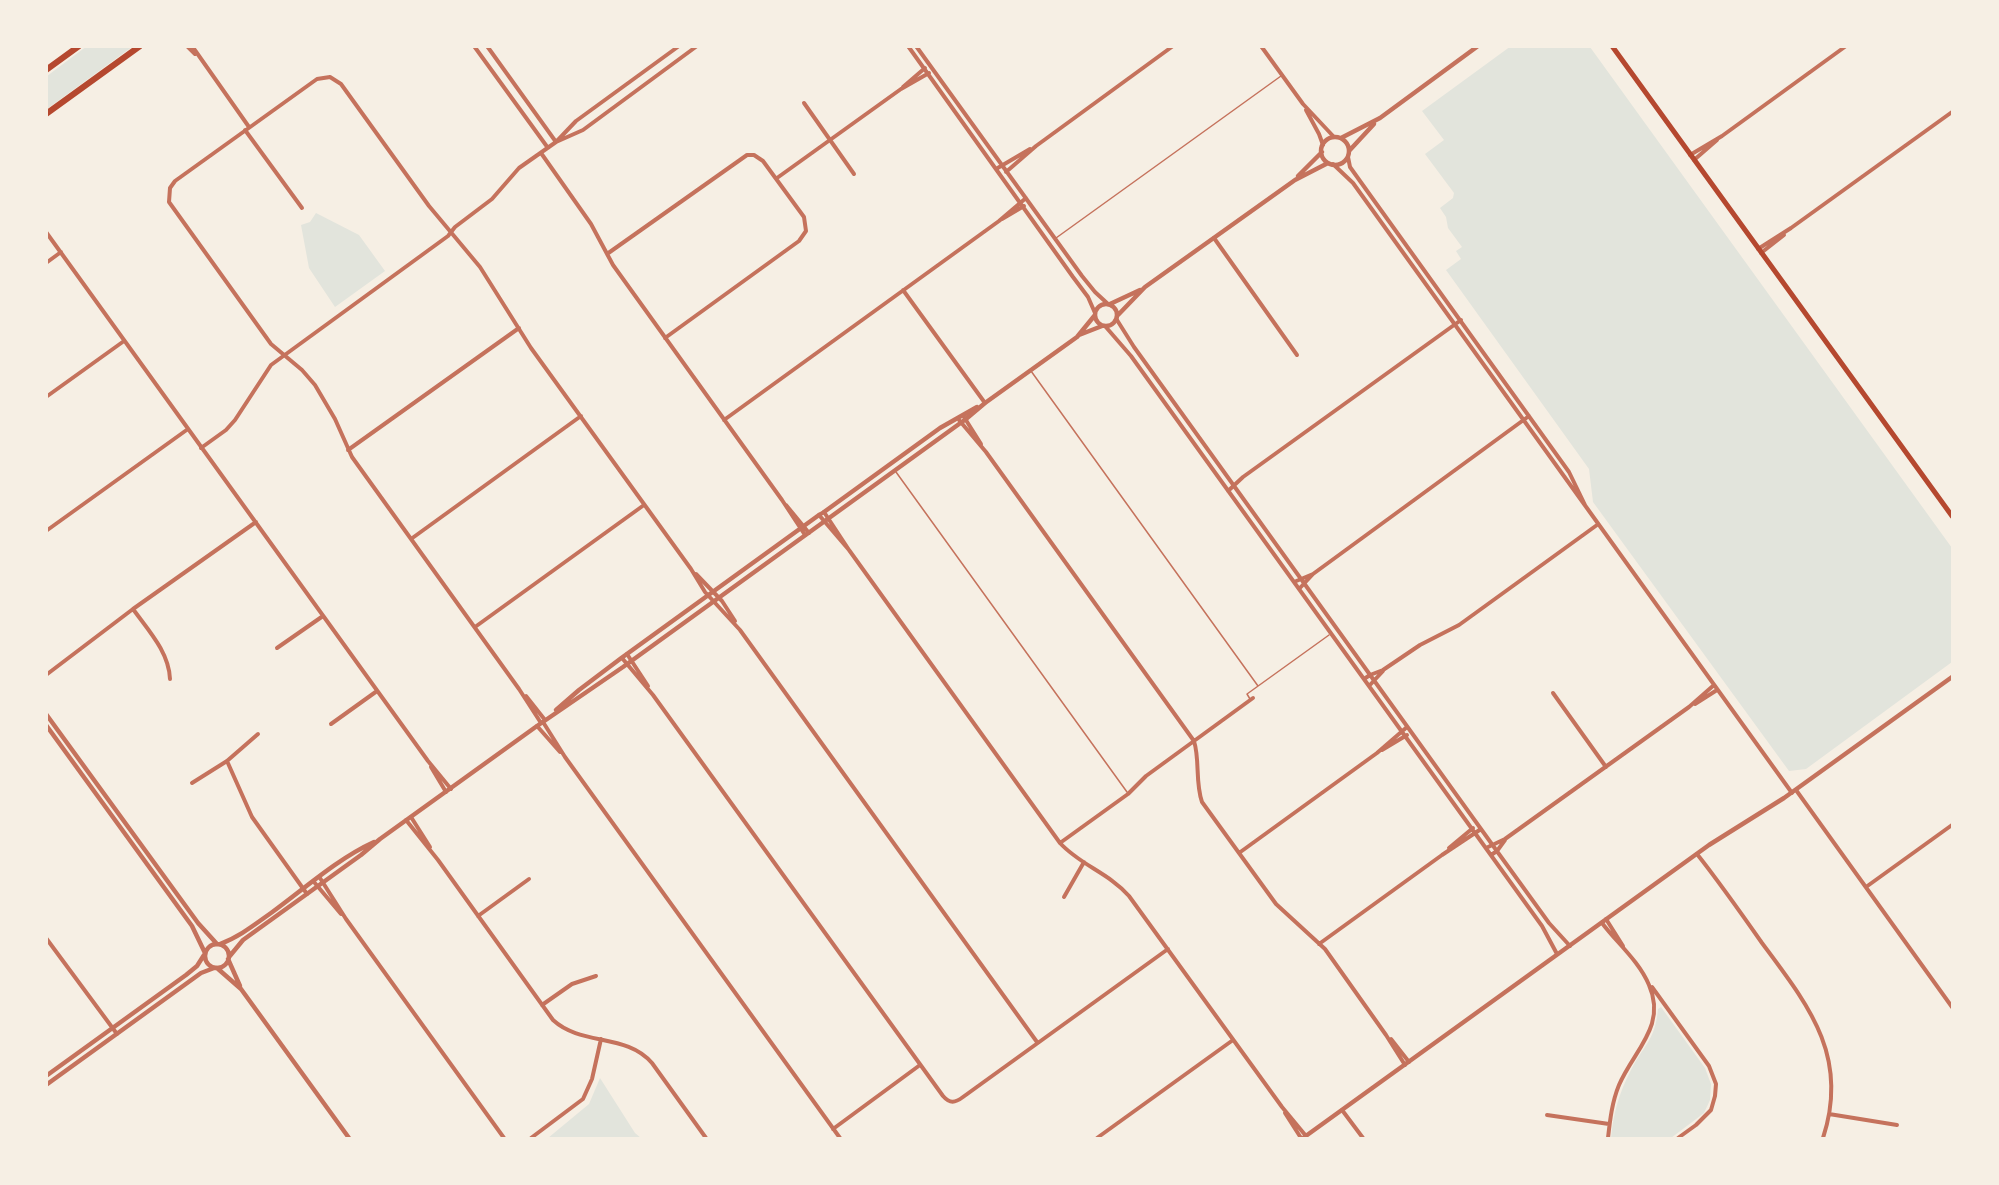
<!DOCTYPE html>
<style>
body{margin:0}
#map{position:relative;width:1999px;height:1185px;overflow:hidden;background:#f6efe4;font-family:Overpass,sans-serif}
canvas{display:block}
.frame{position:absolute;inset:0;border:48px solid #f6efe4;pointer-events:none}
</style>
<div id="map">
<canvas width="1999" height="1185"></canvas>
<div class="frame"></div>
</div>
<script>
const context = document.querySelector('canvas').getContext('2d');
context.lineJoin = 'round';
function fill(path, color) { context.fillStyle = color; context.fill(path, 'evenodd'); }
function trace(path, color, width, dash) { context.strokeStyle = color; context.lineWidth = width; context.lineCap = dash ? 'butt' : 'round'; context.setLineDash(dash || []); context.stroke(path); }
fill(new Path2D(`
 M87 46 132 47 47 109V76Z
 M1511 46 1590 47 1952 548V662L1806 769 1789 771 1593 502 1589 469 1446 270 1461 259 1456 251 1462 247 1448 228 1446 217 1440 208 1453 198 1454 193 1425 154 1444 140 1422 111Z
 M316 213 359 235 385 271 335 307 309 268 301 225 310 222Z
 M1661 1007 1705 1068 1711 1084 1710 1100 1704 1113 1671 1138H1611C1613 1115 1619 1093 1630 1072 1643 1045 1655 1042 1658 1009Z
 M600 1078 635 1133 641 1138H548L589 1104Z`), '#e2e4dc');
trace(new Path2D(`
 M1056 238 1281 76
 M1031 371 1258 686
 M896 472 1127 792
 M1250 699 1247 694 1329 635`), '#c5725c', 1.5);
trace(new Path2D(`
 M187 46 195 54
 M192 46 249 127
 M474 46 548 148
 M487 46 556 142
 M908 46 1073 277 1088 297 1095 313
 M916 46 1082 276 1095 292 1108 304
 M1261 46 1303 104 1334 137
 M903 87 925 68
 M804 103 854 174
 M1306 110 1319 134 1323 145
 M245 130 302 208
 M556 142 583 130 697 46
 M541 153 591 224 613 265 782 500 805 535
 M1690 155 1722 136 1846 46
 M1348 157 1350 167 1360 181 1569 472 1585 505
 M1694 160 1717 140
 M1333 164 1353 183 1792 793
 M996 169 1030 149
 M1006 172 1036 146 1173 46
 M777 178 901 89 929 73
 M1002 219 1024 206
 M46 232 428 761 451 789
 M1214 238 1297 355
 M1758 249 1791 228 1952 112
 M1761 253 1784 235
 M607 254 747 155H754L763 161 804 217 806 231 799 241 665 338
 M46 263 61 252
 M903 290 985 403
 M1117 320 1134 347 1499 854 1549 923 1570 946
 M1105 326 1131 356 1542 926 1557 954
 M46 397 124 341
 M964 417 981 444
 M724 420 999 221 1026 198
 M959 420 986 452 1194 741C1200 760 1195 782 1202 802L1276 904 1325 949 1386 1035 1405 1065
 M201 448 226 430 235 420 271 365 448 236 455 227 492 199 519 168 556 142 576 121 679 46
 M348 450 519 328
 M1228 491 1243 477 1461 320
 M786 505 809 533
 M46 531 188 429
 M411 539 581 416
 M849 550 824 512 819 515 849 550 1060 843C1080 865 1109 873 1129 896L1282 1107 1306 1136
 M696 574 722 601 735 621
 M1294 582 1313 574
 M1299 589 1313 574 1529 416
 M133 609C148 630 169 652 170 679
 M475 627 644 505
 M277 648 323 616
 M627 654 648 686
 M622 658 653 695 943 1096C950 1104 955 1103 963 1097L1168 949
 M46 675 133 609 256 522
 M1364 679 1370 675 1383 670 1420 645 1459 625 1597 525
 M1369 686 1383 671
 M1553 693 1606 767
 M526 696 545 720
 M1695 704 1717 690
 M543 722 565 757 840 1138
 M541 723 519 689 352 457 335 419 315 385 302 370 271 344 169 202 170 188 175 181 317 79 330 77 341 84 429 206 480 267 531 348 691 569 705 592 740 630 1037 1042
 M331 724 377 691
 M537 726 560 752
 M1382 750 1407 735
 M227 761 252 817 307 894
 M431 767 446 792
 M192 783 227 761 258 734
 M1796 790 1952 1007
 M411 817 430 847
 M406 820 438 860 553 1020C581 1046 627 1033 652 1063L706 1138
 M1060 843 1128 794 1146 776 1253 698
 M1449 848 1473 828
 M1486 848 1505 839 1689 707 1714 685
 M1239 853 1377 753 1407 727
 M1697 854C1720 883 1741 913 1762 943 1808 1005 1850 1056 1823 1138
 M1491 855 1497 851 1505 840
 M320 878 346 919 504 1138
 M314 882 341 914
 M1866 887 1952 825
 M1064 897 1084 862
 M478 916 529 879
 M1606 919 1623 946
 M1602 923C1617 943 1639 961 1649 985 1667 1026 1634 1050 1619 1085 1612 1102 1610 1120 1608 1138
 M46 938 117 1034
 M1319 944 1442 855 1481 829
 M1652 987 1709 1066 1716 1084 1715 1096 1711 1110 1696 1125 1678 1138
 M542 1005 572 984 596 976
 M1391 1039 1409 1062
 M1342 1110 1363 1138
 M1285 1113 1301 1138
 M1829 1114 1897 1125
 M1547 1115 1609 1124
 M833 1129 920 1065
 M531 1138 583 1099 592 1079 601 1039
 M1097 1138 1233 1040`), '#c5725c', 4);
trace(new Path2D(`
 M1321 151a14 14 0 1 1 28 0a14 14 0 1 1-28 0Z
 M1341 138 1380 118 1478 46
 M1349 151 1374 124
 M1298 176 1322 152
 M1095 315a11 11 0 1 1 22 0a11 11 0 1 1-22 0Z
 M1110 304 1140 290
 M1118 315 1145 287 1295 180 1328 163
 M1079 335 1102 326
 M824 512 940 428 977 407
 M556 710 579 690 620 659 819 515
 M46 714 198 923 217 944
 M46 725 192 926 205 953
 M205 956a12 12 0 1 1 24 0a12 12 0 1 1-24 0Z
 M220 944C239 937 254 925 271 913 304 889 337 859 374 842
 M229 957 243 940 361 855 380 839 537 726 623 667 966 419 985 403 1077 337 1095 315
 M228 959 240 986
 M217 968 241 989 349 1138
 M46 1076 186 975 197 966 204 955
 M46 1085 201 973 214 968
 M1303 1138 1709 845 1784 798 1952 677`), '#c5725c', 4.5);
trace(new Path2D(`
 M1612 46 1952 516`), '#b5482f', 5);
trace(new Path2D(`
 M46 70 79 46
 M46 114 140 46`), '#b5482f', 6);
</script>
